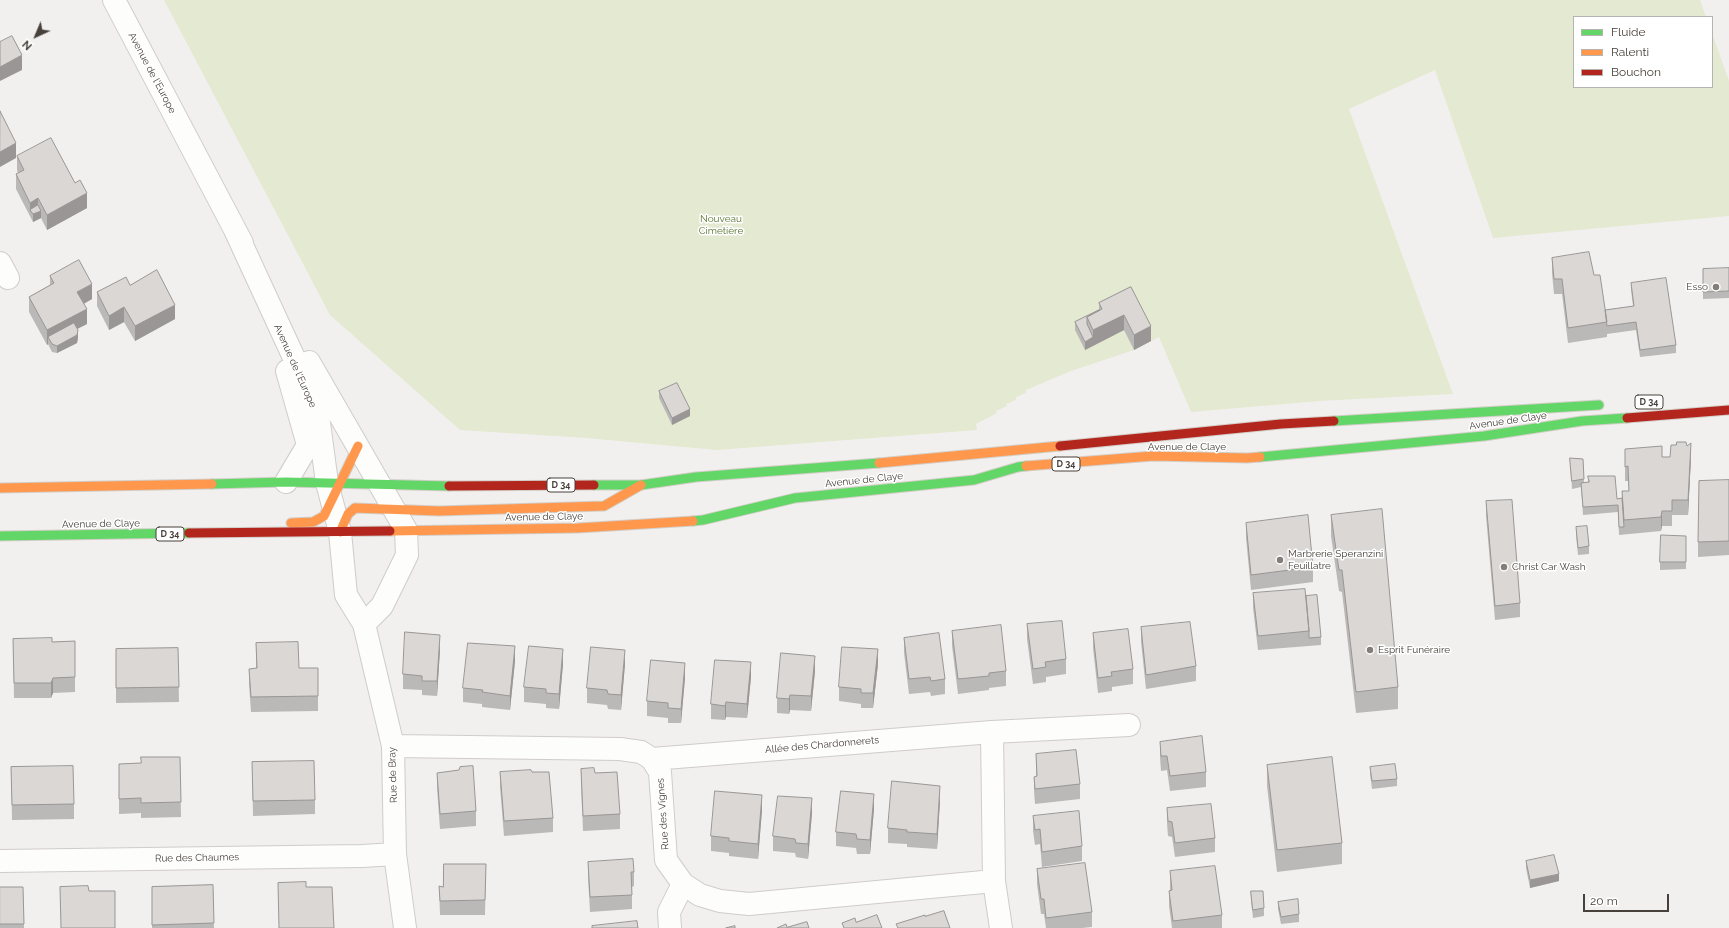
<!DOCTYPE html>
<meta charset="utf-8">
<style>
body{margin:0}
#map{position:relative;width:1729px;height:928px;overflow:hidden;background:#f2f0ee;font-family:Raleway,sans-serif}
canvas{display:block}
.legend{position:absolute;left:1573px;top:16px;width:140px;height:72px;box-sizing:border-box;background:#fff;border:1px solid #b6b3b0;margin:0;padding:5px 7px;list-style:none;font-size:12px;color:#48403a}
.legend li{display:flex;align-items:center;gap:8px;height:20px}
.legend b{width:20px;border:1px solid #b6b3b0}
.north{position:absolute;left:16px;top:16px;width:40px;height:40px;-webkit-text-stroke:3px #fff;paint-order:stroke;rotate:224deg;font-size:11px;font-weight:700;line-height:16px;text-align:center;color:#48403a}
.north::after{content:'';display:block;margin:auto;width:14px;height:18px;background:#48403a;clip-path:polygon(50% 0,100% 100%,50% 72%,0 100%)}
.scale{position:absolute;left:1583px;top:894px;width:86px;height:18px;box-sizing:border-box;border:2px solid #48403a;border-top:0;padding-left:5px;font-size:12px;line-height:14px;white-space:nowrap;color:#48403a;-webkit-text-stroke:3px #fff;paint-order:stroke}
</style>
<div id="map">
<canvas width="1729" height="928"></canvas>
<ul class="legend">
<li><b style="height:5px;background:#63d668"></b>Fluide</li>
<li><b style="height:5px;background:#ff974d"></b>Ralenti</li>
<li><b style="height:5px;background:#b3261e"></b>Bouchon</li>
</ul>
<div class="north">N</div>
<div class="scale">20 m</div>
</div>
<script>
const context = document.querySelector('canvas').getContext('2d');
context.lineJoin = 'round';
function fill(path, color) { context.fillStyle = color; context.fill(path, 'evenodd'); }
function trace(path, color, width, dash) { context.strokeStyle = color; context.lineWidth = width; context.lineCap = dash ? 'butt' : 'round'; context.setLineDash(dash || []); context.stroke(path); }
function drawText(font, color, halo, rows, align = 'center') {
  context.font = font + ' Raleway,sans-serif'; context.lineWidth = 3; context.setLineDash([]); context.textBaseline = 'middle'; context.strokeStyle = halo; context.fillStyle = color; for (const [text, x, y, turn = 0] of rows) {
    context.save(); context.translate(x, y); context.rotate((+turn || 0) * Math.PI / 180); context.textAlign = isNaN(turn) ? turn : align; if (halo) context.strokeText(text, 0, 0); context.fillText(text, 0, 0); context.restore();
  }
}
fill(new Path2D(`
 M164 0H1700L1706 17H1574V87H1712V33L1729 81V216L1493 238 1435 70 1349 109 1453 394 1319 401 1191 412 1159 337 1134 350 1071 371 1026 390V393L1016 397V400L1006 404 1007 406 996 411 997 413 976 424 977 430 717 450 586 438 460 430 330 315Z`), '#e4e9d1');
const street = new Path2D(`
 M114 0 242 243
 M235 230 313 399 319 423 327 483 340 532 346 595 364 624 393 746 395 854 405 928
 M0 263 8 278
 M309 362 406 530 407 555 382 606 364 624
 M286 482 308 445 287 371
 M992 732 994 881
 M393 746 620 749 641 752 652 759 660 772 666 860 683 884 700 895 720 901 749 904 994 881 1001 928
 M652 759 992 732 1129 725
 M0 861 362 856 395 854
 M670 928 669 912 683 884`);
const fast = new Path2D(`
 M1334 421 1599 405
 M1260 457 1484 436 1582 421 1627 418
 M212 484 286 482 449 486
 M594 485H641L696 477 879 463
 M693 521 703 520 795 498 974 480 1018 467 1026 466
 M0 536 189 533`);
const slow = new Path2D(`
 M879 463 1060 446
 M1026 466 1153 456 1247 458 1260 457
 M0 488 212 484
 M291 523 313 522 324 516 358 446
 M390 531 578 528 693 521
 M340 532 348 514 355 508 439 511 604 506 641 485`);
const jam = new Path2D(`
 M1627 418 1729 410
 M1060 446 1281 424 1334 421
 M449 486 594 485
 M189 533 390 531`);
trace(street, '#cfccca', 24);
trace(fast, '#d3cec8', 11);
trace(slow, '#d3cec8', 11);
trace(jam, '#d3cec8', 11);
trace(street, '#fdfdfc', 22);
trace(fast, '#63d668', 9);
trace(slow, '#ff974d', 9);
trace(jam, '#b3261e', 9);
fill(new Path2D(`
 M17 156 87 208 47 230 41 218 33 222 16 189V174L18 173 17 170Z
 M1552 258 1594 275 1605 310 1633 306 1631 290V283L1676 345V353L1640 357 1636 330 1607 334V337L1568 343 1562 294H1554L1552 273Z
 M1729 268V298L1703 299V276Z
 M50 276 92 299 84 304 87 324 77 329 78 338 77 343 57 353 52 352 48 344 47 345 29 312V297L50 285Z
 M130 285 175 319 135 341 124 322 109 330 97 306V292Z
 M1131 287 1151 341 1134 350 1124 330 1085 350 1075 330V322L1099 310V303Z
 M659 391 690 416 672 425 659 398Z
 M1625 449 1662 457 1691 458 1688 515H1672V526H1662L1661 531 1619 535 1618 512 1583 515 1581 487 1572 489 1570 458 1583 459 1584 482H1588V476L1617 499 1622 498V491H1629L1628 481H1625Z
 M1729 480V555L1698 557V542Z
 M1486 501 1520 603V617L1495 620 1486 516Z
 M1331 515 1398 687V709L1356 713 1342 592 1339 591 1331 536Z
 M1246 523 1313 567V582L1251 590 1246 538Z
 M1576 527 1589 546V554L1578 555 1576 535Z
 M1686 536V569L1660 570V562Z
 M1253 593 1306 596 1321 637V645L1258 650 1253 608Z
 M1027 624 1066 659V674L1046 677V682L1033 684 1027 639Z
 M1141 627 1196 666V681L1146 689 1141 642Z
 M952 631 1006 671V686L989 688V690L958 694 952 646Z
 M1093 633 1133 669V684L1112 687V691L1098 693 1093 648Z
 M904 638 945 679V694L931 696 930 692 909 694 904 653Z
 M13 639 52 642 75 641V692L53 693 51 698H14Z
 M256 643 299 668H318V711L251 712 249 684V669L256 668Z
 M178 648 179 702 116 703V649Z
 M440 650 437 696 422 695V690L403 689V674Z
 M515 661 510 710 482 707V704L463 702V688Z
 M563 664 559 709 546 708V704L524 702V687Z
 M625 664 621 710 608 709 607 705 587 703V688Z
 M878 664 873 708H861V704L839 701V687Z
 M815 671 811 711 790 710 789 714 777 713V698Z
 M751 677 747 718 726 717 725 720 711 719V704Z
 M685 678 681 723H668V718L647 716V701Z
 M1160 742 1206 772V787L1170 791 1167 770 1161 771 1160 757Z
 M1036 754 1080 784V799L1035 804 1034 791V777L1036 776Z
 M180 757 181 817 141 818V813L119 814V764L141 763Z
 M252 762 315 800V814L253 816Z
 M1267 765 1342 843V864L1277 872 1267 786Z
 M11 767 74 804V819L12 820Z
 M1370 767 1397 779V786L1372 789 1370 774Z
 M581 769 595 773 620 814V829L583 831 581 784Z
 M500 772H532L553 818V832L504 836 500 787Z
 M437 773 476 811V826L440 829 437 788Z
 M940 801 937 849 907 847V844L888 843V828Z
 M1167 808 1215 838V852L1175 857 1172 837 1168 836 1167 823Z
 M874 809 870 854H857L856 848 836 846V832Z
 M762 810 758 859 729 856V853L711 851V836Z
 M812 813 808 859 796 857 795 853 773 851V836Z
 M1033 816 1082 846V861L1042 867 1040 844 1035 845 1033 831Z
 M1526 861 1559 881 1530 888 1526 868Z
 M588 862 634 872V886L632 887V909L590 912 588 877Z
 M486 864 485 915H440L439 886 443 887Z
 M1037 869 1092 912V927L1082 928H1046L1044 914H1041L1037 884Z
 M1170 871 1222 915V928H1172L1169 906V891L1170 890Z
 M213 885 214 928H152V887Z
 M0 887H23L24 928H0Z
 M1251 891 1264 908V916L1253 918 1251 899Z
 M1278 902 1299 914V922L1281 924 1278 909Z`), '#bbb9b7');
fill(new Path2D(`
 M22 55V70L0 81V67Z
 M16 143V158L0 167V152Z
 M87 193V208L47 230V215Z
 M38 198V212L41 211V218L33 222V214L30 210V217V203Z
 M92 284V299L77 307V292Z
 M175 305V319L135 341V326Z
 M124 307V322L109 330V316Z
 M87 309V324L51 342 48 337V344L47 345V330Z
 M1124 315V330L1085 350V342L1093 337V330Z
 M1151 326V341L1134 350V335Z
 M78 330V338L77 343 57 353V346Z
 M690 409V416L672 425V418Z
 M1691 443V458L1688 515V500Z
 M1662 511V526L1661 531V517Z
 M440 635V650L437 696V681Z
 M515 646V661L510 710V696Z
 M563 649V664L559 709V694Z
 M878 649V664L873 708V693Z
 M625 650V664L621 710V695Z
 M815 656V671L811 711V696Z
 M751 662V677L747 718V704Z
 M685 663V678L681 723V709Z
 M53 678V693L51 698V683Z
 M790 695V710L789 714V699Z
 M726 702V717L725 720V706Z
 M940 786V801L937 849V834Z
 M874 794V809L870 854V840Z
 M762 795V810L758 859V844Z
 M812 798V813L808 859V844Z
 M1559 874V881L1530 888V880Z`), '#999695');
const building = new Path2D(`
 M12 36 22 55 0 67V42Z
 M0 111 16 143 0 152Z
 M51 138 75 183 80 180 87 193 47 215 38 198 30 203 16 174 24 170 17 156Z
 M38 205 41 211 33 214 30 210Z
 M1589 252 1594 275H1600L1607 322 1568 328 1562 279H1554L1552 258Z
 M79 260 92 284 77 292 87 309 47 330 29 297 54 283 50 276Z
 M1729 268V291L1703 292V269Z
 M157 270 175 305 135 326 124 307 109 316 97 292 126 277 130 285Z
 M1666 278 1676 345 1640 350 1636 322 1607 326 1605 310 1634 306 1631 283Z
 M1131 287 1151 326 1134 335 1124 315 1093 330 1087 317 1102 309 1099 303Z
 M1099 310H1100L1087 317V324L1093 337 1085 342 1075 322Z
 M74 323 78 330 77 335 57 346 52 344 48 337Z
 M677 383 690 409 672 418 659 391Z
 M1677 442H1686L1687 446 1691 443 1688 500H1672V511H1662L1661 517 1624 520 1622 491H1629L1628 466 1625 467V449L1662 446V457H1670L1671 445H1676Z
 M1570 458 1583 459 1584 479 1572 481Z
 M1588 476H1615L1617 499 1622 498 1624 527H1619L1618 505 1583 507 1581 483 1589 482Z
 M1729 480V541L1698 542 1699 481Z
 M1512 500 1520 603 1495 606 1486 501Z
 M1382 509 1398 687 1356 692 1342 570H1339L1331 515Z
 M1308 515 1313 567 1251 575 1246 523Z
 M1587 526 1589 546 1578 548 1576 527Z
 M1661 535 1686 536V562H1660Z
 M1305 589 1309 631 1258 636 1253 593Z
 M1317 595 1321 637 1309 638V631L1306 596Z
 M1062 621 1066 659 1045 662 1046 667 1033 669 1027 624Z
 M1190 622 1196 666 1146 675 1141 627Z
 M1001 625 1006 671 989 673V676L958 679 952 631Z
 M1128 629 1133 669 1111 672 1112 676 1098 678 1093 633Z
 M405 632 440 635 437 681H422V676L403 674Z
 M939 633 945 679 931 681 930 677 909 679 904 638Z
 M52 638V642L75 641V677L53 678 51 683H14L13 639Z
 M298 642 299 668H318V696L251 697 249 669 257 668 256 643Z
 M468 643 515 646 510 696 482 692 483 690 463 688Z
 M529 646 563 649 559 694 546 693V689L524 687Z
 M591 647 625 650 621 695 608 694 607 690 587 688Z
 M842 647 878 649 873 693H861V689L839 687Z
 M178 648 179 687 116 688V649Z
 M781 653 815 656 811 696 790 695 789 699 777 698Z
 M651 660 685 663 681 709 668 708V703L647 701Z
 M715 660 751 662 747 704 726 702 725 706 711 704Z
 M1202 736 1206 772 1170 776 1167 756H1161L1160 742Z
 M1076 750 1080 784 1035 789 1034 777 1037 776 1036 754Z
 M141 757H180L181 802 141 803V798L119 799V764L141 763Z
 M1332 757 1342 843 1277 850 1267 765Z
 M314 761 315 800 253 801 252 762Z
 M1395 764 1397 779 1372 781 1370 767Z
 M73 766 74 804 12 805 11 767Z
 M473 766 476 811 440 814 437 773 459 770 460 767Z
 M594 768 595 773 617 772 620 814 583 816 581 769Z
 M531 770 532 772H549L553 818 504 821 500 772Z
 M892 781 940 786 937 834 907 832V830L888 828Z
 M715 791 762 795 758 844 729 841V838L711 836Z
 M841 791 874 794 870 840 857 839 856 834 836 832Z
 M778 796 812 798 808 844 796 843 795 839 773 836Z
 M1211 804 1215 838 1175 843 1172 822 1168 821 1167 808Z
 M1079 811 1082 846 1042 852 1040 829 1035 830 1033 816Z
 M1554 855 1559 874 1530 880 1526 861Z
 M633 859 634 872H631L632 895 590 897 588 862Z
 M1085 863 1092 912 1046 918 1044 899H1041L1037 869Z
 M444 864H486L485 900 440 901 439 886 443 887Z
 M1215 866 1222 915 1173 921 1169 891 1172 890 1170 871Z
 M306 882V887H332L334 928H279L278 883Z
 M213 885 214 923 152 925V887Z
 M88 886 89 891H115V928H61L60 887Z
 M0 887H23L24 924H0Z
 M1251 891H1263L1264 908 1253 910Z
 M1298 899 1299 914 1281 917 1278 902Z
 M944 911 950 928H898L896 924 925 915V916Z
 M877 915 882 928H844L842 923 855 918 856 922Z
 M637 921 638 928H592V926Z
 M807 922 809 928H777L786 924 787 927Z
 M735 926V928H726Z`);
fill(building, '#dad7d5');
trace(building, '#999695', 1);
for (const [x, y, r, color] of [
 [1716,287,4,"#847e79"],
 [1280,560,4,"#847e79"],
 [1504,567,4,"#847e79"],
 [1370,650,4,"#847e79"]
]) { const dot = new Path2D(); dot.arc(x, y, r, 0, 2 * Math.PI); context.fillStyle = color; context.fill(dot); trace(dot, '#fff', 1.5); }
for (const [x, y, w] of [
 [1649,402,28],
 [1066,464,28],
 [561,485,28],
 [170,534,28]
]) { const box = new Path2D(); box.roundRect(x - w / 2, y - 7, w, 14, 3); context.fillStyle = '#fff'; context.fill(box); trace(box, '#48403a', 1); }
drawText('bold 9px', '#48403a', null, [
 ["D 34",1649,402],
 ["D 34",1066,464],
 ["D 34",561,485],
 ["D 34",170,534]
]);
drawText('10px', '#48403a', '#fff', [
 ["Avenue de l'Europe",152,73,62],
 ["Avenue de l'Europe",295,366,66],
 ["Avenue de Claye",1508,421,-8],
 ["Avenue de Claye",1187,447],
 ["Avenue de Claye",864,480,-6],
 ["Avenue de Claye",544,517,-1],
 ["Avenue de Claye",101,524,-1],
 ["Allée des Chardonnerets",822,745,-5],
 ["Rue de Bray",393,775,-92],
 ["Rue des Vignes",663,814,-94],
 ["Rue des Chaumes",197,858,-1]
]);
drawText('10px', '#597632', '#fff', [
 ["Nouveau",721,219],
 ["Cimetière",721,231]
]);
drawText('10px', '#48403a', '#fff', [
 ["Esso",1708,287,"right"],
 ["Marbrerie Speranzini",1288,554],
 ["Feuillatre",1288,566],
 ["Christ Car Wash",1512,567],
 ["Esprit Funéraire",1378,650]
], 'left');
</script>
